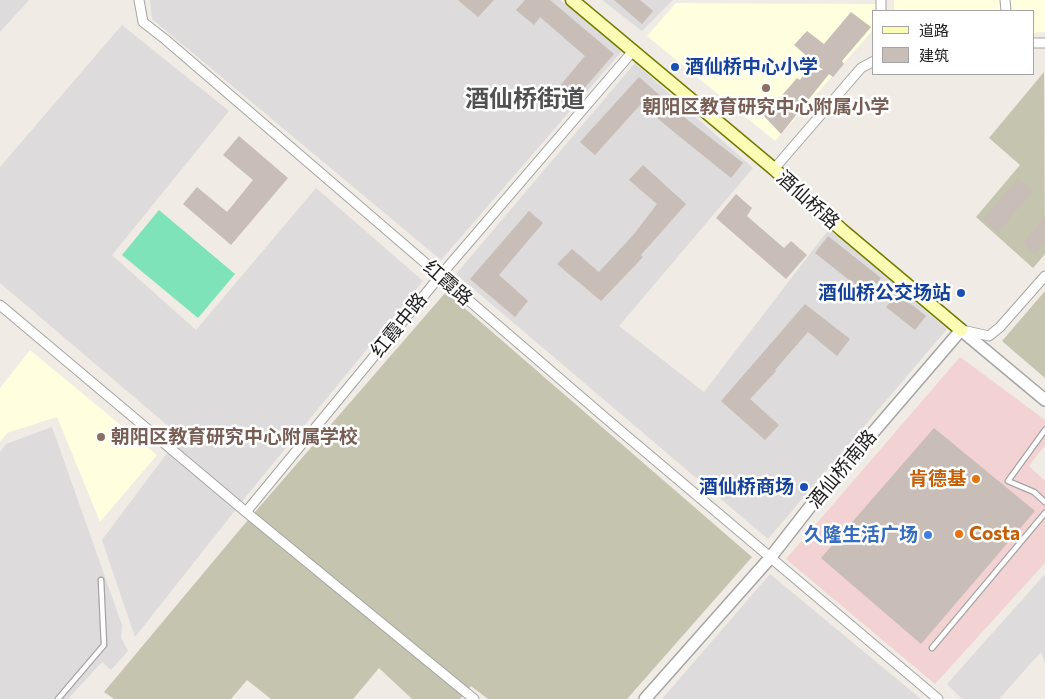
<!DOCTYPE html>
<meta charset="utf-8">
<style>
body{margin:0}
#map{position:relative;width:1045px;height:699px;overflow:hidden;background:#f0ebe4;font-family:Commissioner,"Noto Sans SC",sans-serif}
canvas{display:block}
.legend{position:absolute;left:872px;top:10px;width:162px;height:65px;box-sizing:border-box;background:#fff;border:1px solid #a5a5a5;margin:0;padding:6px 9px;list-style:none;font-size:15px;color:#1e1e1e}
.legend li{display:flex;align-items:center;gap:10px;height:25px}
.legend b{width:25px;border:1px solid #a5a5a5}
</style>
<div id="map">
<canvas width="1045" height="699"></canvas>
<ul class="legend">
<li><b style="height:6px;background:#fcfdb5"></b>道路</li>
<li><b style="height:14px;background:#c8bdb7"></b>建筑</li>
</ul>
</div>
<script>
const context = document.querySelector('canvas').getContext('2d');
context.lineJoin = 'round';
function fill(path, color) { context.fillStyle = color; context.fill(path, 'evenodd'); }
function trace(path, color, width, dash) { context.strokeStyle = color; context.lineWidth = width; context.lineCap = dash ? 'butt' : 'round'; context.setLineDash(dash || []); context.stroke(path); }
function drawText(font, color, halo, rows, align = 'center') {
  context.font = font + ' Commissioner,"Noto Sans SC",sans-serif'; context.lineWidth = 5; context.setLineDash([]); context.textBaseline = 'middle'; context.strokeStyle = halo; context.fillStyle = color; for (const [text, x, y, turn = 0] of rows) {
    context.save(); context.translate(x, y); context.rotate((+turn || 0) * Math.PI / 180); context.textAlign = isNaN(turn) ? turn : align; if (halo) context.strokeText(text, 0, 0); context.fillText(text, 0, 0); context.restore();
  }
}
fill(new Path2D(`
 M0 0H29L0 32Z
 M150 0H560L622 51 441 260 152 19Z
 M602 0H673L642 31Z
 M122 25 229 111 112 255 196 330 316 188 423 281 248 494 135 637 102 540 180 436 0 283V167Z
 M635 63 753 168 619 326 704 392 829 229 947 329 768 539 456 274Z
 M52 427 122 625 121 638 128 651 111 670 102 662 68 699H0V452L6 444Z
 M770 574 921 699H662Z
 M1045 574V663L1041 652 999 699H962L947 684Z`), '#dddbdb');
fill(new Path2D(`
 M960 357 1045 420V445L1029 466 1045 481V563L935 684 786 559Z`), '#f2d2d2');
fill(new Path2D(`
 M894 0H1045V32L1034 33V11H894Z
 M676 3 876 4V11H874V29L775 141 647 36Z
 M30 350 157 455 100 522 57 417 7 433 0 442V388Z`), '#fffede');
fill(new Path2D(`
 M1044 72 1045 254 1033 268 976 217 1020 165 989 138Z
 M1045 291V378L1002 341Z
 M446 292 752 557 627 699H488L471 686 460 699H412L379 668 353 699H271L247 680 231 699H114L104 692 242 527Z`), '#c5c4af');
fill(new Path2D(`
 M159 210 235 274 198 318 122 255Z`), '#7ee3b8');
fill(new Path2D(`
 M458 0H494L478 17Z
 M525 0H550L614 54 568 107 553 94 585 56 540 17 534 25 516 10Z
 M614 0H640L653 11 642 24Z
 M851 12 871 27 842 61 844 64 833 77 829 74 781 134 764 116 797 78 800 80 806 71 823 70 794 45 807 31 824 44Z
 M639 77 689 121 743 163 731 178 669 128 641 104 595 155 580 142Z
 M239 136 288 178 231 245 183 204 197 187 227 212 253 180 223 155Z
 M643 165 686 204 641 255 643 257 601 301 557 264 572 249 599 272 634 234 657 204 629 180Z
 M1018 179 1033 191 998 232 983 219Z
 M736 194 752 208 747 216 784 248 791 241 807 255 786 279 716 218Z
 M529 211 543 223 499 275 528 301 515 317 470 279Z
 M1045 218V243L1035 254 1023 243Z
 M828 236 881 278 868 295 815 253Z
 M897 293 926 316 915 330 886 307Z
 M805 304 850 339 837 356 808 332 775 370 776 371 750 399 779 425 765 440 721 401Z
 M934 428 1035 511 921 644 821 558Z`), '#c8bdb7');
const service = new Path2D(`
 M1045 430 1008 481 1034 492 1045 502
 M932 648 1045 513
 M58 699 104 645 101 580`);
const minor = new Path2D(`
 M139 0 143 22 166 40 616 427 938 699
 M1005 0 1006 11
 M881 11V0
 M1034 43H1045
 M774 169 861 68 874 61
 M0 305 246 512 474 699
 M962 330 989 336 1000 327 1045 276
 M246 512 440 276 633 51`);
const tertiary = new Path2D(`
 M645 699 770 558 816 499 961 330 1045 400`);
const secondary = new Path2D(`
 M572 0 774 169 842 230 961 330`);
trace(service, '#a5a5a5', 7);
trace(minor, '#a5a5a5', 11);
trace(tertiary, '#a5a5a5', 14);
trace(secondary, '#727b00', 15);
trace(service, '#fff', 4.5);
trace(minor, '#fff', 9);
trace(tertiary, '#fff', 11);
trace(secondary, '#fcfdb5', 12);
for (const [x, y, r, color] of [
 [675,67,5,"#1a4fb4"],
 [766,88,5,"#8d6e63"],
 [961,293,5,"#1a4fb4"],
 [101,437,5,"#8d6e63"],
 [976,479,5,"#e8710a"],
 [804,487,5,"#1a4fb4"],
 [959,534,5,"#e8710a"],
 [928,535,5,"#3f7fe0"]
]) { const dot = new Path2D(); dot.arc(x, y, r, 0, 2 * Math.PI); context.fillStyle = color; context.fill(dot); trace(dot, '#fff', 2); }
drawText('bold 19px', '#164399', '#fff', [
 ["酒仙桥中心小学",685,67,"left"],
 ["酒仙桥公交场站",951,293],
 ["酒仙桥商场",794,487]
], 'right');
drawText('bold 19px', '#785e54', '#fff', [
 ["朝阳区教育研究中心附属小学",766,107],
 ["朝阳区教育研究中心附属学校",111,437,"left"]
]);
drawText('19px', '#1e1e1e', '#fff', [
 ["酒仙桥路",808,200,42],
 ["红霞路",448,283,41],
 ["红霞中路",399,325,-51],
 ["酒仙桥南路",842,469,-50]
]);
drawText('bold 19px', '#c56008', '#fff', [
 ["肯德基",966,479],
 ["Costa",969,534,"left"]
], 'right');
drawText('bold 19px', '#366cbe', '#fff', [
 ["久隆生活广场",918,535]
], 'right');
drawText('bold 24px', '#515151', '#fff', [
 ["酒仙桥街道",525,99]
]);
</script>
